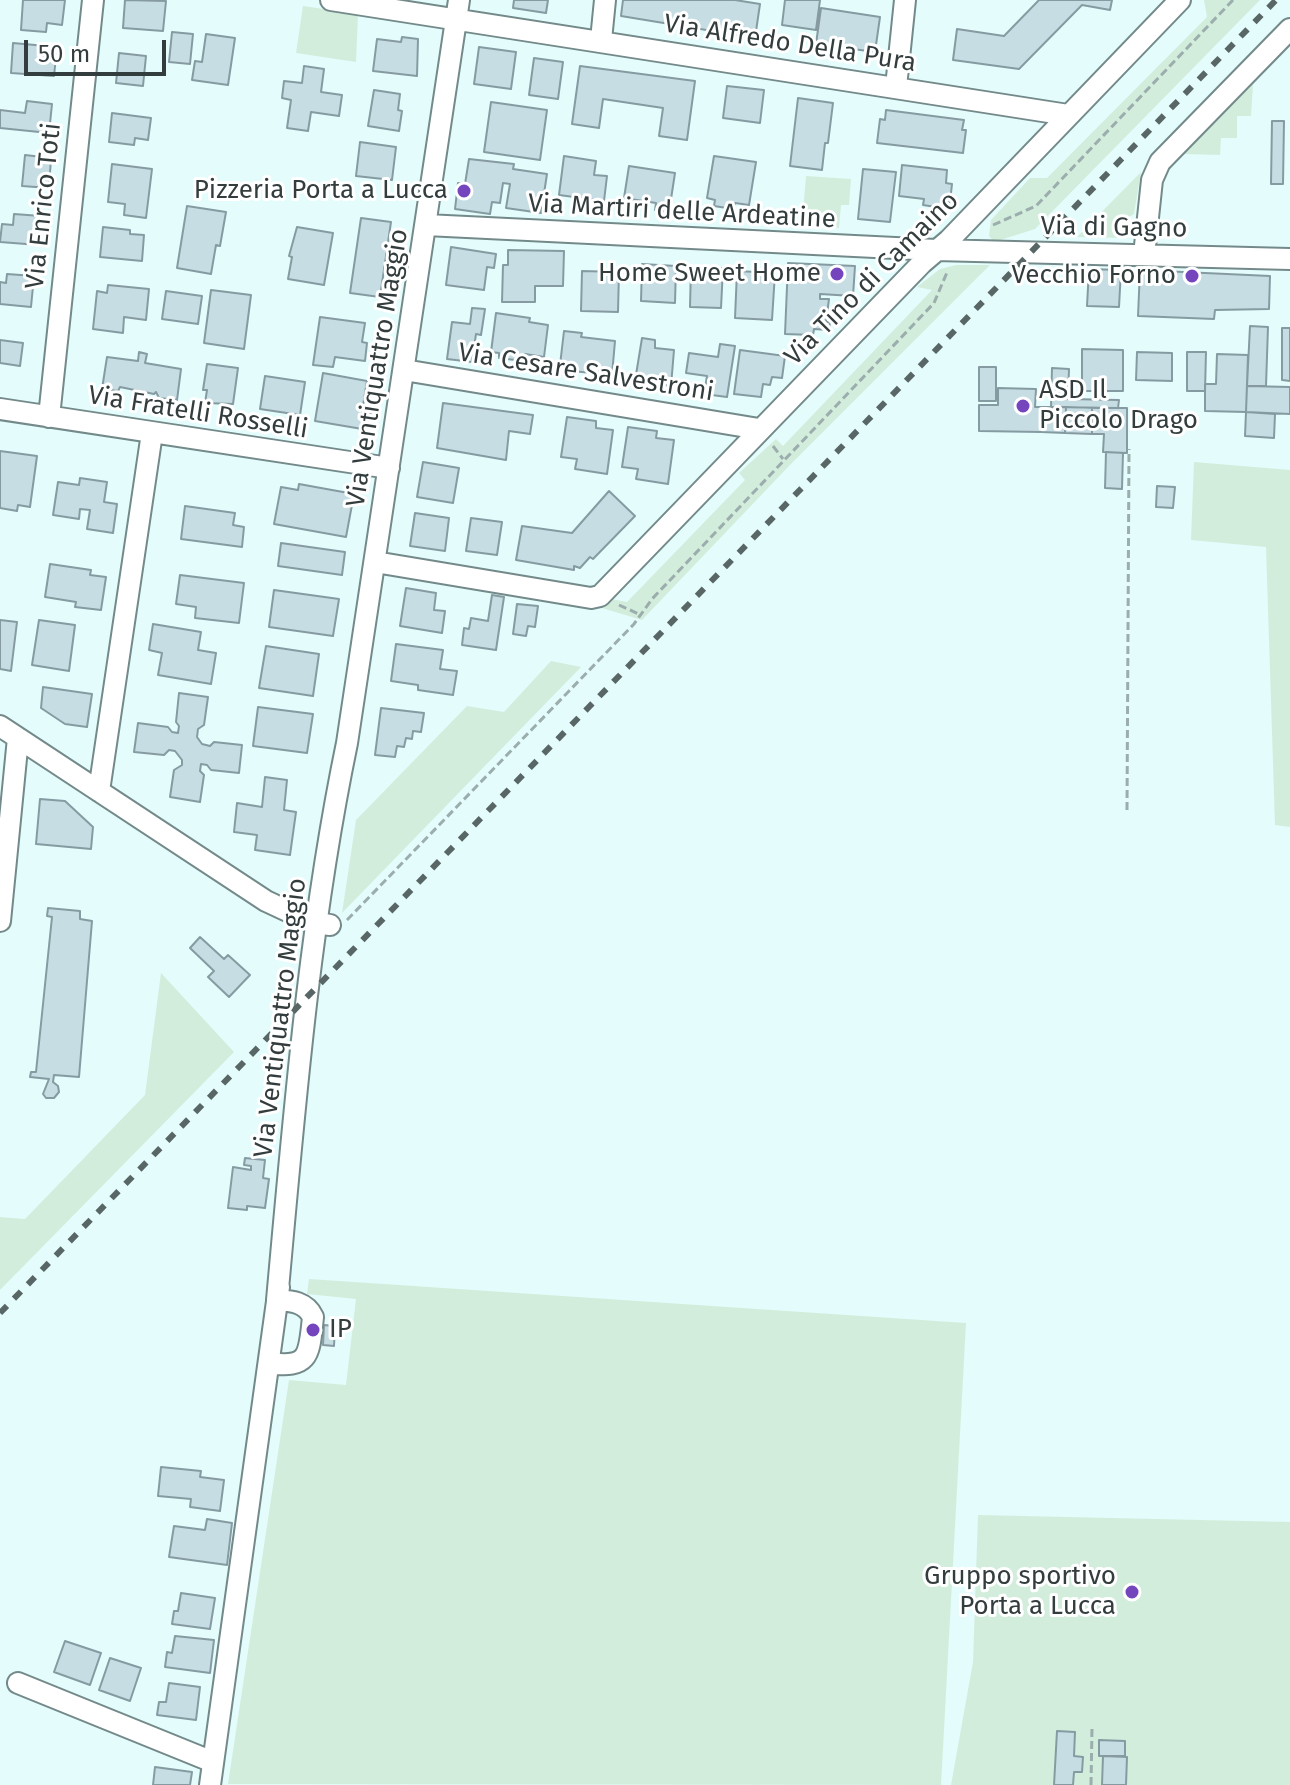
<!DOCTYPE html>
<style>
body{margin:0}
#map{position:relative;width:1290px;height:1785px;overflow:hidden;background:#e4fcfc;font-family:"Fira Sans",sans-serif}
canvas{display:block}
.scale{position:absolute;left:24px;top:40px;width:142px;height:36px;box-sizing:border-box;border:4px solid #343d3e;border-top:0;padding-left:10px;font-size:24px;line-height:28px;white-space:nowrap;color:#343d3e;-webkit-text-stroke:6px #fff;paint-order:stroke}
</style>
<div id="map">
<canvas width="1290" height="1785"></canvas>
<div class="scale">50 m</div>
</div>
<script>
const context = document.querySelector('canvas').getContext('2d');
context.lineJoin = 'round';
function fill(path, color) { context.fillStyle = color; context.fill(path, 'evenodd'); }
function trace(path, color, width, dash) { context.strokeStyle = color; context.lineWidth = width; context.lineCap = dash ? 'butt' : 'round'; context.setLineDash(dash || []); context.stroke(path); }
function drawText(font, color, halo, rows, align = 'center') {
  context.font = font + ' "Fira Sans",sans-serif'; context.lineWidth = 6; context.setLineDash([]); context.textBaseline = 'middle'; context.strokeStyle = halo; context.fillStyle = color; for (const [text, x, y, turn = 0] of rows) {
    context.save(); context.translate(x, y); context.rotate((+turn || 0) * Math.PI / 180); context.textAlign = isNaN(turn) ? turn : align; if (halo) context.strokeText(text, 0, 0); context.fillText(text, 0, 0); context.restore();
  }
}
fill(new Path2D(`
 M1204 0H1260L1035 229 994 242 989 236 991 220 1030 178H1047L1207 17Z
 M303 6 358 14 356 62 296 53Z
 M1253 84 1251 116H1237V138H1221L1220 155 1184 154Z
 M1141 172 1134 214 1129 217 1125 238 1077 237Z
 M806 176 851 179 849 205H841L839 228 802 225Z
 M956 265H990L789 466 642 620 602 608 611 599 627 602 745 480 739 473 776 439 783 446 932 290 917 287 940 269Z
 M1194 462 1290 470V827L1275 825 1266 547 1191 540Z
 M551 661 581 667 342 913 356 820 467 706 504 712Z
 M161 973 234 1052 0 1290V1217L25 1219 145 1095Z
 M309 1279 966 1323 941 1785 228 1784 289 1380 346 1385 356 1299 307 1294Z
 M978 1515 1290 1522V1785H951L973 1662Z`), '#d3eddc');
const building = new Path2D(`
 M23 0H65L62 25 47 23 46 32 21 30Z
 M125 0 166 1 163 31 123 28Z
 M514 0H548L546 13 513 8Z
 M623 0H735L760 4 755 38 621 16Z
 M785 0H820L816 30 782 25Z
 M1039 0H1112L1110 10 1082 5 1019 69 953 60 957 29 1004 36Z
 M821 8 880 17 875 52 816 44Z
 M172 32 193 34 190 64 169 62Z
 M206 34 235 38 228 85 192 80 195 61 202 62Z
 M402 37 418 39 417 76 373 71 377 39 401 42Z
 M13 43 57 47 54 76 11 73Z
 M479 47 516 52 511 89 474 84Z
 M119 53 146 56 143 86 116 83Z
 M534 58 563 62 558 99 529 95Z
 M304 66 324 69 321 92 342 95 339 116 311 112 308 131 287 128 291 100 282 98 284 81 302 83Z
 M580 66 695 81 687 140 659 136 663 108 603 99 599 128 572 124Z
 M727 86 764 90 760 123 723 118Z
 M374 90 400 94 398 110 402 111 399 131 368 126Z
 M798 98 833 103 828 143H825L822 170 790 166Z
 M27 101 52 104 49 133 0 128V110L25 113Z
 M491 102 547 110 540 160 484 152Z
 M886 110 964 120 962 130H966L963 153 877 143 880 119 885 120Z
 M112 113 151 118 148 140 135 138 134 145 109 142Z
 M1272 121H1284L1283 184H1271Z
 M360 142 396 147 392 180 356 176Z
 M25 155 51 158 49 188 22 186Z
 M564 156 596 161 594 175 607 176 604 201 559 195Z
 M714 156 756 162 749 205 735 203 733 209 714 206 715 200 707 198Z
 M469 159 514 164 513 169 547 174 541 213 506 208 510 184 503 183 500 203 492 202 490 214 455 209 458 183 465 184Z
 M112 164 152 169 146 218 124 215 125 204 108 202Z
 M902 165 947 170 946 183 952 184 950 202 943 201 942 208 923 205 924 199 899 196Z
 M629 166 675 173 669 212 655 210 656 203 624 198Z
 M863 169 896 172 890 222 858 219Z
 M187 206 226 212 220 246 216 245 211 274 177 268Z
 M14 214 41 216 39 245 0 242 2 224 13 225Z
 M361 218 391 222 380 297 350 293Z
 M103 227 130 230V234L144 235 142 261 100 257Z
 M297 227 333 233 324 285 288 279 292 257 289 256Z
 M451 247 496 254 494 268 487 267 484 290 446 285Z
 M508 250 564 251 563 286H535V302H502L503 265H508Z
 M788 263 855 266 853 296 820 294V299H829L826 322H830L829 330 814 329 813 335 785 334Z
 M642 264 676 266 675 303 641 301Z
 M691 267 723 268 721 308 690 307Z
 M1089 269 1121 270 1119 307 1087 306Z
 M1140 270 1270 276 1269 309 1215 310 1214 319 1138 316Z
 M582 271 619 272 618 312 581 311Z
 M737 271 775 273 772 320 735 318Z
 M7 274 34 276 31 307 0 304V282L6 283Z
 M108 285 149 289 146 320 124 317 123 333 93 329 97 291 107 293Z
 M211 290 251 295 244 349 204 343Z
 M166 291 202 296 198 324 162 319Z
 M472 308 485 309 481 335 476 334 472 362 447 359 452 322 470 324Z
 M496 313 530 318 529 322 548 325 544 357 525 354 523 361 499 358V353L491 352Z
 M320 317 365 323 362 342 367 343 365 361 335 357 333 367 313 365Z
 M1250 326 1268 327 1266 386H1247Z
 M1282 328H1290V381L1282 380Z
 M564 331 582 333 581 337 615 341 612 375 572 371V366L560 365Z
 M642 338 655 340V348L674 350 671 386 635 381Z
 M0 340 23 343 20 366 0 363Z
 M720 344 735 346 727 397 704 394 707 376 686 373 689 353 718 357Z
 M1082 349 1123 350V391H1082Z
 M740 350 785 356 782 378 772 377 770 385 763 384 761 397 734 394Z
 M139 352 147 354 145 363 181 369 177 400 159 398 156 392 154 394 120 387 118 391 102 389 107 357 138 361Z
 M1137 352 1172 353V381L1136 380Z
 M1187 352H1206L1205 391H1187Z
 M1217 354 1248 355 1246 412 1205 411V384H1216Z
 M207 364 238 368 233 404 205 403 207 390H203Z
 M979 367H996V401H979Z
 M1052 368 1069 369 1068 399 1119 400 1118 408 1051 407Z
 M323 373 367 381 362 412 371 413 368 430 315 421Z
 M265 376 305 382 300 415 260 409Z
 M1247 386 1290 387V414L1246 412Z
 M998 388 1036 389 1035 407H1041V432L979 431V405H998Z
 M443 403 533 415 530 434 509 431 506 460 437 448Z
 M1041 407H1066L1065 433 1041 432Z
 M1066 407 1092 408V434L1065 433Z
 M1092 408H1127V453L1103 452 1104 434H1092Z
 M1246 412 1275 414 1274 438 1245 436Z
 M567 417 596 421V428L613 430 607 474 575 469 577 459 561 457Z
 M628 427 657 431 656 438 674 440 668 484 636 479 638 469 622 467Z
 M0 451 37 456 30 507 18 505 17 511 0 508Z
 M1106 452 1123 453 1122 489 1105 488Z
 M423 462 459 468 453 503 417 497Z
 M80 478 107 482 104 502 117 504 113 533 87 529 90 510 80 509 79 519 53 515 58 482 79 485Z
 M299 484 354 494 346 537 274 524 281 487 298 490Z
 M1157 486 1175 487 1173 508 1156 507Z
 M609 491 635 516 593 559 590 557 580 568 574 566V570L516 560 522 526 572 533Z
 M185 506 235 513 233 525 244 527 242 547 181 539Z
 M415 513 449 518 445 551 410 546Z
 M471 518 502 522 497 555 466 551Z
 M281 543 345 552 342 575 278 566Z
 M50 564 91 570 90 575 106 577 101 610 75 607 76 602 45 597Z
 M180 575 244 583 239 623 195 618 196 607 176 604Z
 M406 588 436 593 434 610 445 611 442 633 400 626Z
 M274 590 339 599 333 636 269 627Z
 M492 595 504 597 496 650 462 645 464 628 469 629 471 618 488 621Z
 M517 604 538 606 535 627 528 626 526 636 513 634Z
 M0 620 17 622 11 671 0 669Z
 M39 620 75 625 69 671 32 665Z
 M153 624 201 632 198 650 216 653 211 684 158 675 162 653 149 650Z
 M396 644 443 650 440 669 457 671 453 695 418 690V685L391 681Z
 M266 646 319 654 313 696 259 688Z
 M43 687 92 694 87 727 65 724 41 708Z
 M179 693 208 697 204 725 198 729 197 737 202 744 210 746 214 742 242 745 239 773 211 770 207 765 201 764 200 771 204 775 200 802 170 797 174 770 182 765V760L175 751 169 750 164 755 134 752 138 723 168 727 172 732 178 733 179 726 176 722Z
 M258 707 313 714 307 753 253 746Z
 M381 708 424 713 421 732 413 731 412 739 406 738 404 747 397 746 395 757 375 755Z
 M265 777 287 780 284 810 296 812 290 855 255 850 257 835 234 832 237 803 262 807Z
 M40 799 65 801 93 827 91 849 36 844Z
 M48 908 80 911V919L92 921 79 1077 54 1075 53 1082 58 1086 59 1092 54 1098H46L43 1094 49 1079 30 1077 31 1072H36L52 917 47 916Z
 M200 937 224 959 228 955 250 975 229 997 208 977 214 971 190 948Z
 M245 1158 265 1160 263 1178 269 1179 265 1208 247 1206V1210L228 1208 233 1167 251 1170V1166L244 1165Z
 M324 1325 335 1326 334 1346 323 1345Z
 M161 1467 201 1471 200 1477 224 1480 220 1511 190 1507 191 1499 158 1496Z
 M207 1519 232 1523 227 1565 169 1557 174 1526 205 1530Z
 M181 1593 215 1598 210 1629 172 1624 174 1611H178Z
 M175 1636 214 1640 210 1673 165 1667 167 1652 172 1653Z
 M65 1641 101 1653 90 1685 54 1672Z
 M110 1658 141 1668 130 1701 99 1690Z
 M169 1683 200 1687 196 1720 157 1715 159 1702H166Z
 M1057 1731 1075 1732 1074 1756 1083 1757 1082 1772H1074L1073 1785H1054Z
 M1099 1740 1125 1741V1756H1099Z
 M1103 1756 1127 1757 1126 1785H1102Z
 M155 1767 192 1772 190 1785H153Z`);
fill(building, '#c7dde4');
trace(building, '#859ba1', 2);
const minor = new Path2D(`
 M331 0 1068 115
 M601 40 605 0
 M896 87 905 0
 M426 225 936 250 1290 259
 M1144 255 1152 180 1160 162 1290 29
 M404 370 759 429
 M0 409 389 468
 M49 417 93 0
 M375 562 591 598 600 596 922 263 949 240 1180 0
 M0 726 266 901 311 922 330 925
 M99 791 152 433
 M0 921 18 738
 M277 1300C294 1114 309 926 347 743L459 0
 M269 1363C311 1369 309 1353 313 1317 306 1302 292 1301 277 1300
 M18 1683 213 1762
 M210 1785 279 1287`);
trace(minor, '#748a8a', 24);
trace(new Path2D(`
 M993 225 1036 206 1233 0
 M773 446 783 459
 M619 605 641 615
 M1127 810 1129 449
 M347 920 634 624 652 599 934 303 948 270
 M1091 1785 1092 1728`), '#9badad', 3, [8, 4]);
trace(minor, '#fff', 20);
trace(new Path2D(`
 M0 1313 1276 0`), '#596666', 6, [10, 10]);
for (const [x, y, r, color] of [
 [464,191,8,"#7445bd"],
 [837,274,8,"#7445bd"],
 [1192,276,8,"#7445bd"],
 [1023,406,8,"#7445bd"],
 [313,1330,8,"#7445bd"],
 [1132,1592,8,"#7445bd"]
]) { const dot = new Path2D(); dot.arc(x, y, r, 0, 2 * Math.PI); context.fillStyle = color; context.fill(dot); trace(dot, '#fff', 3); }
drawText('26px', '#343d3e', '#fff', [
 ["Via Alfredo Della Pura",790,44,9],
 ["Via Enrico Toti",44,206,-84],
 ["Via Martiri delle Ardeatine",682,212,3],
 ["Via di Gagno",1114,228,1],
 ["Via Tino di Camaino",872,279,-45],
 ["Via Ventiquattro Maggio",378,368,-81],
 ["Via Cesare Salvestroni",586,373,9],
 ["Via Fratelli Rosselli",198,413,9],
 ["Via Ventiquattro Maggio",281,1018,-83]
]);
drawText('26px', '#343d3e', '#fff', [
 ["Pizzeria Porta a Lucca",448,191],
 ["Home Sweet Home",821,274],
 ["Vecchio Forno",1176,276],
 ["ASD Il",1039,391,"left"],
 ["Piccolo Drago",1039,421,"left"],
 ["IP",329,1330,"left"],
 ["Gruppo sportivo",1116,1577],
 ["Porta a Lucca",1116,1607]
], 'right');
</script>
